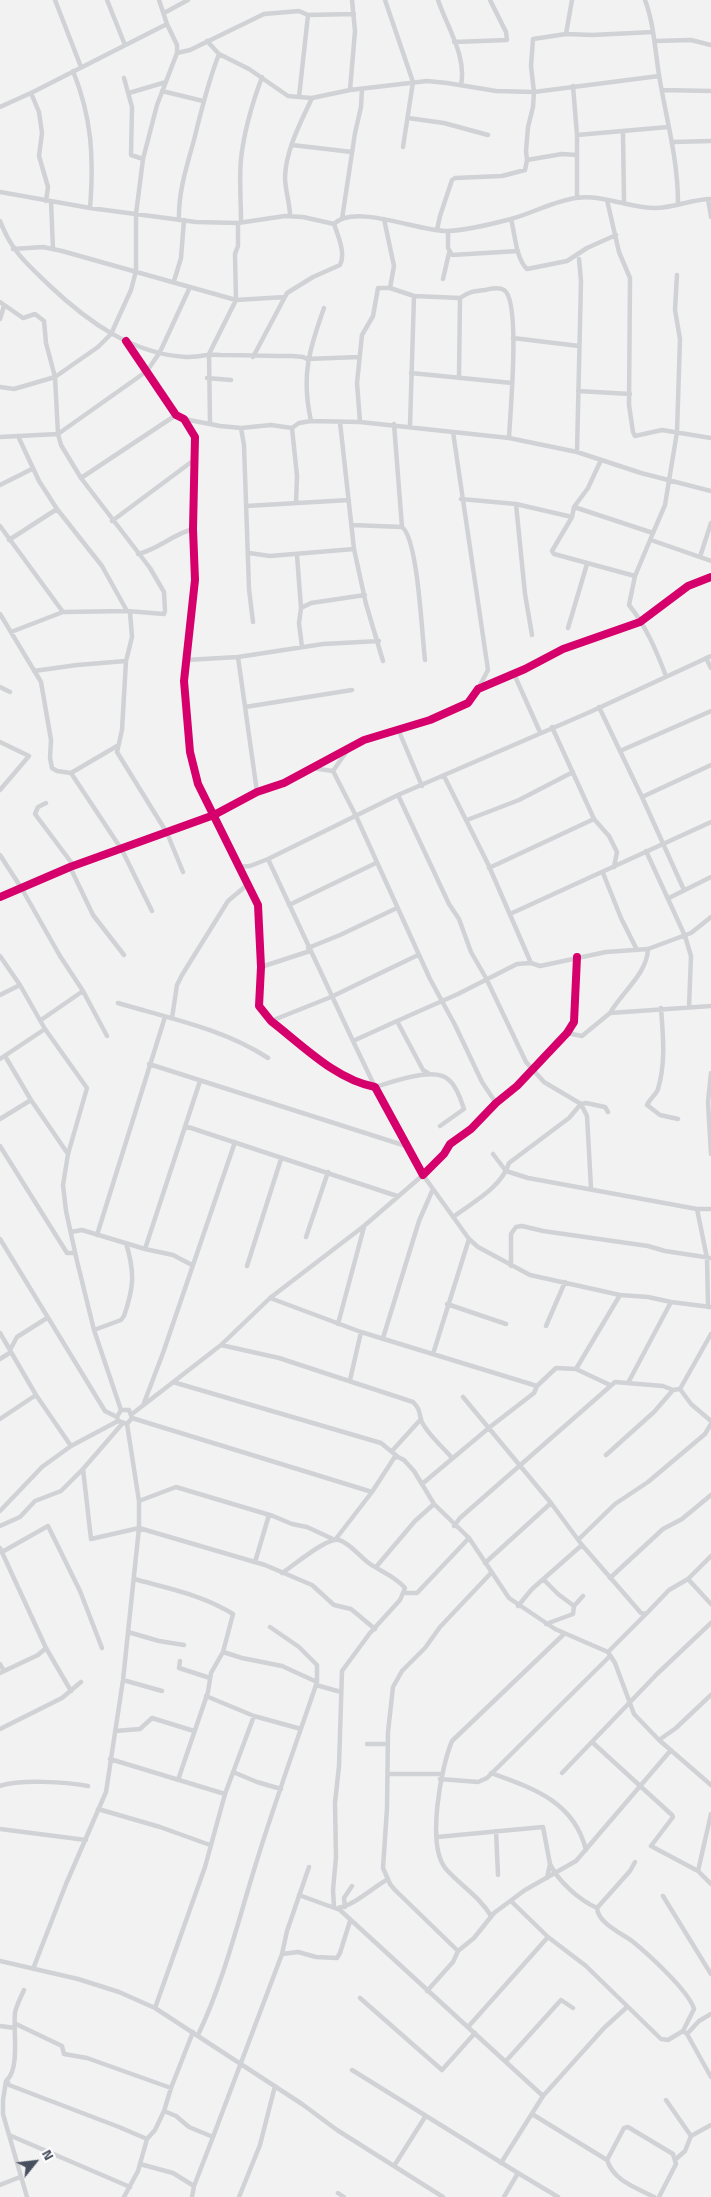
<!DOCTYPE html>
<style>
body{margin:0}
#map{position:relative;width:711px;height:2197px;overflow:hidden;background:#f2f2f2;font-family:"Titillium Web",sans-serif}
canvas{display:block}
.north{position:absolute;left:10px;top:2137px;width:50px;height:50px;-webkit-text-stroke:4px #fff;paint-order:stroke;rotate:61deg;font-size:14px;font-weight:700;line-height:20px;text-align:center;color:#484f5f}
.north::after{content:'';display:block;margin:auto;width:18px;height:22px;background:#484f5f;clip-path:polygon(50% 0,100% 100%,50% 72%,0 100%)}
</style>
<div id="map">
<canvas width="711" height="2197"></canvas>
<div class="north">N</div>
</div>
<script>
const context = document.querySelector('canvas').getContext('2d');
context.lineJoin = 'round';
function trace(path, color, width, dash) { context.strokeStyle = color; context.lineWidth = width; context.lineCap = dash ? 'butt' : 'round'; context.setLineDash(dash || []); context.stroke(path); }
trace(new Path2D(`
 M55 0 81 67
 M107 0 125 45
 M159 0 167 24 177 45V53
 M385 0 413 82 403 147
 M438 0C447 27 467 56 461 85
 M645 0C654 24 655 50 659 75 666 118 678 159 678 203
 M164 13 188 0
 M566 34 572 0
 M207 41 219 54 249 69 288 96 299 97 312 98 350 90 427 81 447 83 496 91 534 92 659 76
 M655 41 691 40 711 45
 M454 42 507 40 506 32 490 0
 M73 71C92 118 94 158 90 208
 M124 78 132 107 131 155 143 159
 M573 86 577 135V198
 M350 90 355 31 352 0
 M662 90 711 91
 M162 91 203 101
 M31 93 39 112 42 133 39 156 48 187 46 201
 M129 93 166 82
 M299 97 308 15
 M0 107 31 93 167 24
 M408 118 444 123 488 135
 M623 132 624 202
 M577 135 668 127
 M673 142 711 141
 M292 145 352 152
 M527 160 562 154 577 155
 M0 192 90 208 196 222 238 223 285 216 303 217 334 224C355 203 420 232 448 231 469 230 492 224 511 219 533 213 554 201 576 198 603 194 629 208 655 208 674 208 692 199 711 199
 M708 199 711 217
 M607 200 619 252 630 278 629 405 633 432 635 436 662 430 711 438
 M51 202 53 249
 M290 216C290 203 285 190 285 177 286 149 301 122 312 98
 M342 219 355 133 361 107 362 89
 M384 219 394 266 390 288
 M511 219C515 234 516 259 527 269L567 261 587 248 616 235
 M179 220C178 193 187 165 194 140 201 111 208 82 219 54
 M0 221C12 252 27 264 50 286 88 322 133 354 186 357 197 357 209 354 220 355 244 355 268 356 292 356L303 357 307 359 359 357
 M241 221C241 201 239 180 241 159 244 131 252 104 262 77
 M437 230 440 216 452 180 455 178 502 176 525 170 527 160 526 151 528 127 533 107 534 92 531 66 533 39 566 34 592 35 653 32
 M448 231V248L452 255 518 251
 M13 249 43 247 62 251 236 300 285 297
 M443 279 449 253
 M174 281 181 258 184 220
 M0 302 23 318 35 314 44 321 46 343 55 377 58 434 61 445 81 478 150 568 164 592 165 611 164 614 127 611 63 612 11 632
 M0 319 4 306
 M513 338 579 346
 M126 341 176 415 184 419 195 437 193 529 195 580 184 681 190 752 198 784 258 905 261 967 259 1006 271 1021C302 1045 336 1080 375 1087L423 1175 444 1154 450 1144 471 1129 496 1103 517 1086 567 1033 574 1022 577 957
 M253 357 287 293 313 277 340 265C346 253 338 236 334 224
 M411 373 512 383
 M207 378 231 380
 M459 378 460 298
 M0 387 14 389 55 377 98 347 111 334 131 290 136 271V214L143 159 157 105 177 53 190 50 264 14 299 11 308 15 354 14
 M578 391 630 394
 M184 419 220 426 241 428 271 425 292 428 299 423 311 421 360 422 509 438 577 452 641 473 711 491
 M311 421C301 376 309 350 324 308
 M340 422 354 549 366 604 383 661
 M360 422 357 383 362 335 373 316 378 288H390L414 296 460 298C468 292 474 291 485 290 490 289 498 286 504 290 521 300 510 414 509 438
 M210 423 209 354 236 300 235 254 238 246V223
 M394 424 402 527
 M410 426 414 296
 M241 428 244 445 249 589 253 622
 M292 428 297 476 296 503
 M453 432 488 670 478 689
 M18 436 39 481 57 509 102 566 127 611
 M0 437 58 434 147 371 160 352 190 287
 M577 452 581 281 579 259
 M601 460 588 488 574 507 572 517 552 551 554 554 635 576 629 605C646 626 656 650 666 676
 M81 478 176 415
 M0 485 32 469
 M461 499 516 504 525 594 532 635
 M516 504 572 517
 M246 506 349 500
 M574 507 653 533 635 576
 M112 521 194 460
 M352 525 402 527C418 538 422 637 425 660
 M0 526 63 612
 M653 533 665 505 677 432 680 339 675 310 677 275
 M9 540 57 509
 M651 540 711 561
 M249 553 270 556 354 549
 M138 554C159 549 173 534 193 529
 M297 555 301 608
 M700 557 711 523
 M130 612 132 637 126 661 122 730 117 752 167 833 183 872
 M0 614 41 682 51 740 50 758 52 768 57 771 71 773 117 746
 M568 628 587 564
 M302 647 299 623 301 608 311 603 365 595
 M238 657 257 792
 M706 658 711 668
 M186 660 238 657 323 644 379 641
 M34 671 77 665 126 661
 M514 674 540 732
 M0 687 10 692
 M245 707 352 690
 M599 707 620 751
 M552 727 594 819 609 836 617 852 614 867
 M398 729 422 786
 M0 742 29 756 0 790
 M312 768 333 771
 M333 771 356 816 430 979 455 1025 482 1082 496 1103
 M333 771 349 748
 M71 773 122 850 152 911
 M444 776 488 864 531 963
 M398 795 449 904 459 919 471 952 486 978 526 1062 544 1082 581 1104 587 1116 591 1188
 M642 797 620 751 711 711
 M46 803 38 807 35 814 74 866
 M467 820 519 800 573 772
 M646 851 685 936 691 956 689 1007
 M0 855 22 889 60 956 83 991 107 1036
 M268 859 353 1041
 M70 867 93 915 124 955
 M237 867 250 866 268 859 398 795 590 712 711 656
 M489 868 594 819
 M603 873 621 918 637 950
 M684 890 642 797 711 765
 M0 897 70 867 214 815 257 792 284 783 364 740 430 720 468 703 478 689 525 669 563 649 640 622 688 586 711 577
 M669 898 711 877
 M289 905 376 863
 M510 914 711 822
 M308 948 340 935 397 908
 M0 956 20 985 45 1029 87 1088 68 1154 63 1185 66 1211 77 1261 94 1330 121 1410 117 1417 118 1421 127 1424 132 1418 129 1410H121
 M261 967 310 951
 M0 995 20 985
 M118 1003C168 1018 224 1029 268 1058
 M661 1008C663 1035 666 1063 658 1089 656 1095 650 1098 647 1105L660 1115 678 1119
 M610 1013C622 992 647 974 648 949L691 933 711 917
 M172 1018 177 985 182 975 228 901 247 885
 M41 1020 83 991
 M271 1021 331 997 418 955
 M397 1021 353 1041 375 1087C393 1082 436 1065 450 1081 457 1087 461 1100 464 1109L440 1126
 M567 1033 582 1036 610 1013 711 1006
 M5 1056 31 1100 68 1154
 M0 1059 45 1029
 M149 1064 406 1146
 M428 1073 423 1070 397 1021 458 994 517 964 531 963 540 966 606 952 648 949
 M711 1073 708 1102 711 1154
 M0 1119 31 1100
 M185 1126 397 1196
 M0 1146 67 1253H75
 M493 1154 506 1171 528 1178 697 1209H711
 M697 1209 707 1258 708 1307
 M453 1217C472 1203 502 1187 509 1163L569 1118 581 1104 586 1103 605 1107 608 1112
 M71 1232 82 1230 145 1249 200 1081
 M97 1235 165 1017
 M306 1237 328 1172
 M0 1239 105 1411 117 1417
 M145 1249 173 1255 192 1265
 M247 1266 281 1159
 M511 1266V1234L516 1227 522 1226 543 1231 648 1246 665 1251 711 1258
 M270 1298 361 1332 537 1386 534 1393 490 1427 422 1484
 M447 1304 506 1324
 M338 1324 364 1227
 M546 1326 565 1282
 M94 1330 121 1320 124 1316C134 1287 135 1273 126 1243
 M0 1333 10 1350
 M383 1338 419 1221 433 1189
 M221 1345 270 1298 364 1226 423 1175 469 1239 478 1247 530 1275 620 1295 648 1297 671 1302 711 1307
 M11 1352 36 1395 71 1446
 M433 1354 469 1239
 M0 1359 11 1352 10 1350 17 1337 47 1318
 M576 1369 620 1295
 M350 1380 361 1332
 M173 1382 381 1443 398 1457 404 1460 414 1471 434 1504 469 1538 509 1598 555 1629 608 1652 615 1663 634 1714 659 1740 711 1785
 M628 1383 671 1302
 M537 1386 556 1368 576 1369 610 1385
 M680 1389 711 1334
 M463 1397 551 1503 582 1545 641 1613 646 1614 669 1590 688 1579 711 1556
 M144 1403 163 1353 235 1142
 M132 1414 221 1345 279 1358 413 1402C420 1409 419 1412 421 1420 426 1433 443 1447 452 1458
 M132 1418 372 1492
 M0 1419 36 1395
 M392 1451 421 1419
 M606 1455 654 1412 673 1390
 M83 1469 122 1424
 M139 1501 176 1487 273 1516 292 1524 307 1527 335 1540 372 1492 394 1458 398 1457
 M0 1511 42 1467 71 1446 118 1421
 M0 1526 20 1517 35 1501 61 1491 83 1469 91 1539 139 1528 265 1565 312 1585 334 1605 351 1609 375 1629
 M454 1526 460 1518 615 1382 663 1386 673 1390 680 1389 691 1404 711 1421
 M579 1539 615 1504 648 1482 705 1434 711 1424
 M0 1548 46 1648 38 1655 0 1673
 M2 1552 48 1526 80 1591 102 1648
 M255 1562 269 1515
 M485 1563 551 1503
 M376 1567 415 1521 434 1504
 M282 1573C293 1566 327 1537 339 1540 350 1543 361 1558 370 1564 382 1572 396 1577 405 1588L400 1600 370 1633 342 1671 339 1766 335 1803 336 1857 333 1890 334 1907
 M610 1578 663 1529 682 1519 711 1495
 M134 1579C167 1588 203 1595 233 1614L223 1652 211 1673 208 1692 178 1780
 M688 1579 711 1604
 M544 1580 558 1594 574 1606
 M405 1593H417L469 1538
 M518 1606 532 1589 582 1545
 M546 1624 573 1614 574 1606 583 1596
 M128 1632 159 1641 184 1645
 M46 1648 71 1691
 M223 1652 242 1658 282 1666 317 1682
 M608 1652 646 1614
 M180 1661 179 1668 210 1678
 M0 1664 4 1671
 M123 1680 162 1691
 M316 1685 341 1692
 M206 1696 254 1716 301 1729
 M0 1729 62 1698 81 1682
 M115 1731 140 1729 152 1718 194 1731
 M659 1740 676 1728 711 1695
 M592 1742 672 1815 673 1817 651 1846 698 1871
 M367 1744H388
 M110 1759 225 1794 254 1716
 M233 1772 257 1782 281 1789
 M491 1773C532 1788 574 1801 586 1850
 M562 1773 657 1674 711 1623
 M388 1774H442
 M440 1779 478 1782 487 1778 610 1656
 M0 1786C20 1779 66 1782 88 1786
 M98 1809 160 1827 210 1845
 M711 1814 698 1871 711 1884
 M0 1829 86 1840
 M496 1831 498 1875
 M437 1837 543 1827 550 1864 547 1878
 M550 1864C558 1881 579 1900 597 1908 598 1923 621 1933 632 1941 647 1953 689 1991 694 2009L683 2031 687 2034 711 2077
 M299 1895 340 1910 543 2096
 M663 1896 711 1974
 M512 1902 548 1937 586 1966 661 2039 668 2040 683 2031
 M345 1907 344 1898 352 1886
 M338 1908C355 1905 372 1888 388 1879
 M597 1908 630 1871 635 1862
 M491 1916C480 1897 460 1885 446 1869 426 1846 441 1767 452 1741L564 1634
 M458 1951 395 1890 390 1884 383 1868 387 1808 388 1732 393 1687 402 1671 425 1648 440 1627 491 1573
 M282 1954 298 1952 316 1957 337 1958 340 1953 350 1921
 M0 1961 78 1979 119 1992 155 2008 302 2104 337 2130 443 2197
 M33 1969 66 1884 106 1792 123 1680 139 1528V1501L127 1424
 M24 1990C21 1997 16 2006 15 2013 13 2029 20 2068 7 2080L9 2085 119 2127 147 2139
 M427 1991 453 1962 458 1951 474 1938 494 1913 525 1890 576 1861 671 1750
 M360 1998 442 2070 475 2033
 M155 2008 205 1867 225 1794
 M16 2024 62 2046 64 2054 87 2058 171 2088
 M0 2026 15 2028
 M468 2027 548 1937
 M687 2034 699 2021 711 2014
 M198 2035C223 1983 237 1925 254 1870 273 1807 296 1744 317 1682V1665L299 1647 270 1627
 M506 2061 561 2000 573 2008
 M352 2070 518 2173 504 2197
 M6 2081 3 2100V2114L27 2197
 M666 2100 691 2136
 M164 2111 176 2116 189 2127 213 2137 282 1954 287 1931 309 1867
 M532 2114 607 2160 624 2128 628 2127 673 2154 676 2164 659 2197
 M9 2135 130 2187
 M676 2159 685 2151 691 2136 711 2125
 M607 2160C614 2181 635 2187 654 2197
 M501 2163 543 2096 604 2028 627 2007
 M140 2164 173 2173 194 2186
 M394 2166 425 2117
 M518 2173 558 2197
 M0 2185 20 2177
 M338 2193 344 2197
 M124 2197 138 2171 147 2139 155 2130 164 2111 171 2088 193 2032
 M192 2197 194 2186 213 2137
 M239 2197 260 2145 275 2086`), '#d0d2d5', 4.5);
trace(new Path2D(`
 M126 341 176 415 184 419 195 437 193 529 195 580 184 681 190 752 198 784 258 905 261 967 259 1006 271 1021C302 1045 336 1080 375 1087L423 1175 444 1154 450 1144 471 1129 496 1103 517 1086 567 1033 574 1022 577 957
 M0 897 70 867 214 815 257 792 284 783 364 740 430 720 468 703 478 689 525 669 563 649 640 622 688 586 711 577`), '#d6006c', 8);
</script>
